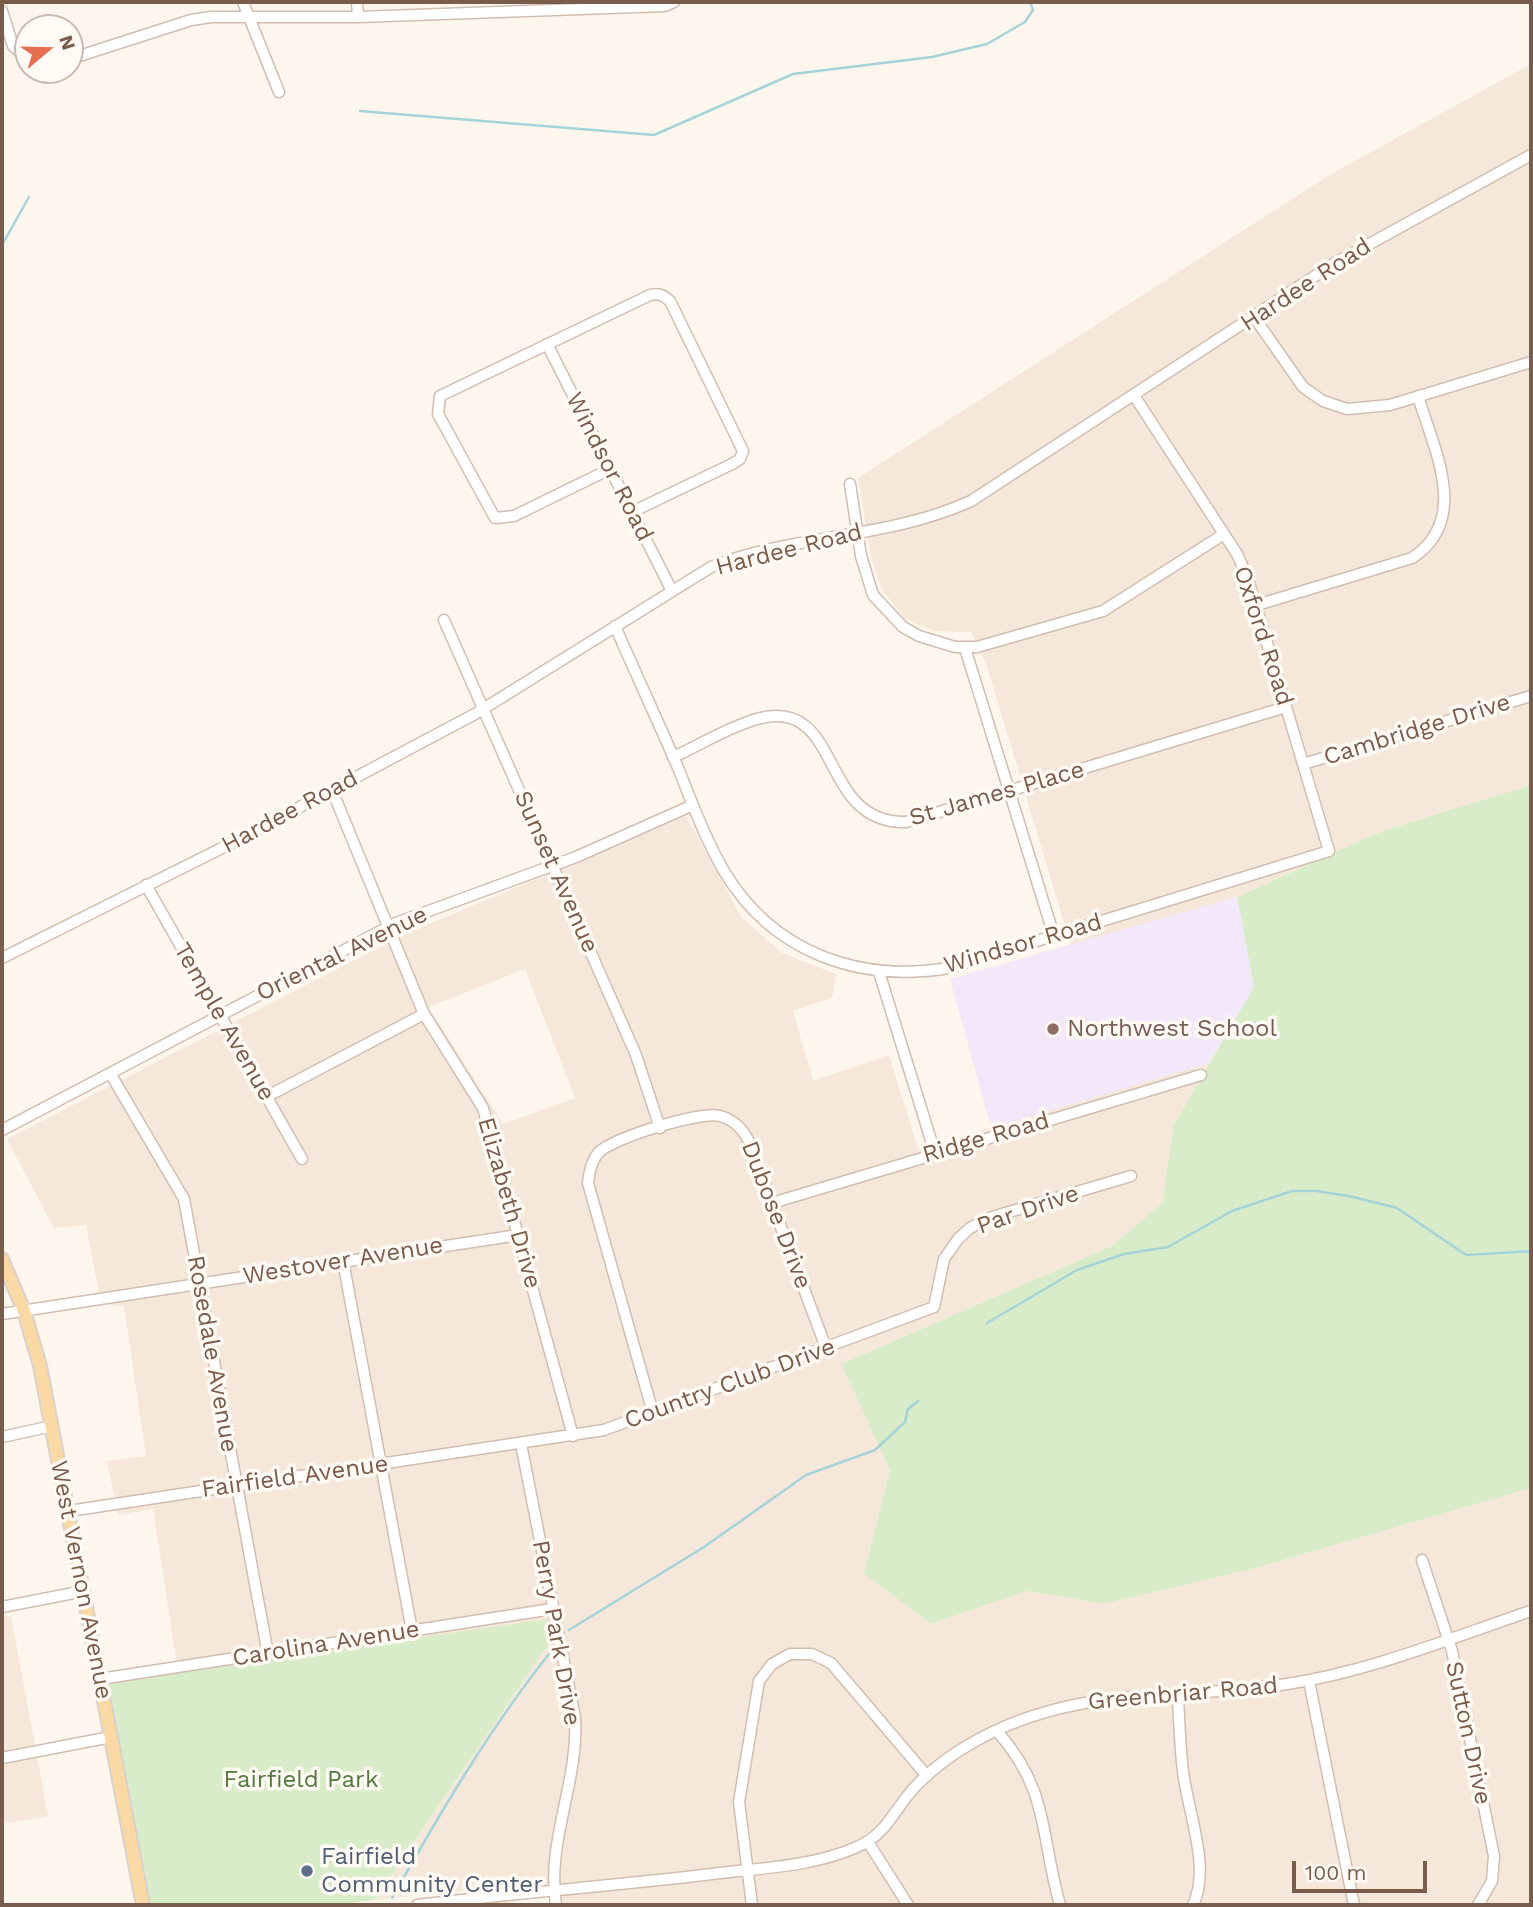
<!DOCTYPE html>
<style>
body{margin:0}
#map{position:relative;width:1533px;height:1907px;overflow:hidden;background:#fdf6ec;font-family:"Work Sans",sans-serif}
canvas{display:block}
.frame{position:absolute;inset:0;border:4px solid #7a5c4d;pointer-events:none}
.north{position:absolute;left:14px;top:14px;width:70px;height:70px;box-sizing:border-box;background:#fffaf3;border:2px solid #cabbb1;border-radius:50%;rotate:71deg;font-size:19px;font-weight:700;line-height:28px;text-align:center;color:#7a5c4d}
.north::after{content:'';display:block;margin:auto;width:24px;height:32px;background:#e76f51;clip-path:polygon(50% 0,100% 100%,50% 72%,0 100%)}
.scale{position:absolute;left:1292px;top:1861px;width:135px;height:32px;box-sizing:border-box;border:4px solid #7a5c4d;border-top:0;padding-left:9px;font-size:21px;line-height:24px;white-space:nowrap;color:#7a5c4d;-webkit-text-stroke:5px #fffaf3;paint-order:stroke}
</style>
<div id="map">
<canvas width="1533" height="1907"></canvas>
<div class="frame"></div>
<div class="north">N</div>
<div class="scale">100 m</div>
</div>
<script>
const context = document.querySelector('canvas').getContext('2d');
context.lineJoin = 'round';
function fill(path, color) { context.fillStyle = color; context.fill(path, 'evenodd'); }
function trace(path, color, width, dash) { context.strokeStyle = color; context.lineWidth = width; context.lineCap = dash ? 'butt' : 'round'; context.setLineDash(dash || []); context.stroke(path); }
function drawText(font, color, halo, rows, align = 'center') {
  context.font = font + ' "Work Sans",sans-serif'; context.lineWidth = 7; context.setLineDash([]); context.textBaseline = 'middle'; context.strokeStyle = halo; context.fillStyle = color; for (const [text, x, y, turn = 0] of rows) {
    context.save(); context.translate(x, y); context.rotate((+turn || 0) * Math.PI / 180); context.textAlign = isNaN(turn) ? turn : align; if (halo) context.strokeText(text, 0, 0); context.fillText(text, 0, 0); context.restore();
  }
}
fill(new Path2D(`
 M1531 64V785L1382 831 1237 897 1071 946 986 663 971 632 934 631 905 619 882 590 871 557 858 478 1331 174Z
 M686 816 742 918 782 953 836 974 832 998 793 1011 813 1081 889 1055 918 1149 1209 1063 1174 1124 1162 1203 1112 1246 841 1364 890 1470 864 1574 931 1624 1026 1591 1103 1604 1252 1569 1531 1488V1905H565L544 1882 375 1900 551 1640 549 1620 178 1672 153 1509 118 1515 107 1461 146 1456 124 1306 101 1304 86 1225 54 1228 7 1139 401 936ZM525 969 575 1098 503 1124 429 1007Z
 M11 1616 48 1816 2 1824V1617Z`), '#f5e8da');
fill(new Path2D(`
 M1237 897 1254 987 1209 1063 991 1128 950 979Z`), '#f3e8fa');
fill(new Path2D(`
 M1531 785V1488L1252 1569 1103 1604 1026 1591 931 1624 864 1574 890 1470 841 1364 1112 1246 1162 1203 1174 1124 1254 987 1237 897 1382 831Z
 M549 1619 551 1640 375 1900 334 1905H140L101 1682Z`), '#d8ecc9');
trace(new Path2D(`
 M360 111 654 135 793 74 932 57 987 44 1025 22 1033 10 1030 2
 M2 245 29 197
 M987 1323 1077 1270 1124 1254 1168 1247 1232 1211 1292 1191H1316L1349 1196 1397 1208 1466 1255 1531 1251
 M569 1630 704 1547 806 1475 875 1450 905 1422 908 1409 918 1401
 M392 1898C440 1813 491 1726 553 1649`), '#a5d3da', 2.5);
const minor = new Path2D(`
 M243 2 279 92
 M357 2 358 17
 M2 11 13 46 28 59
 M70 59 191 20 211 17H358L665 6 674 2
 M1254 317 1303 387 1323 401 1347 409 1390 405 1531 362
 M547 344 672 591
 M610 469 514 516 495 518 438 414 440 396 650 295C659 293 663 295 670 301L743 451 740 459 732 464 632 512
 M850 484 861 556 873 595 903 627 919 636 955 647H977L1103 611 1224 534
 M1257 605 1412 558C1471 520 1434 450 1418 396
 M444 620 636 1055 660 1128
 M615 626C635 672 656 717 676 763 691 799 704 837 724 871 772 952 858 983 949 968L1329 851 1247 576 1237 554 1135 397
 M965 648 1054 936
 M673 757C700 745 728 727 757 719 844 695 817 824 906 822L1286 707
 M1303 764 1531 696
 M332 790 424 1014 483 1108 573 1436
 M146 885 302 1159
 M2 958 232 843 475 714 711 567C794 534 888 539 971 501L1335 263 1531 155
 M879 972 935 1153
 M110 1073 184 1199 268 1654
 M266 1097 424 1014
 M2 1130 396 923 576 857 693 805
 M772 1203 1201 1075
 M343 1261 412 1631
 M2 1314 518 1235
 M653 1413 588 1183C589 1172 591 1162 598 1153 612 1138 700 1111 720 1116 735 1120 744 1130 750 1144L826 1348
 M2 1437 52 1426
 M521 1444 575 1718C579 1781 546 1842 556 1905
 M69 1511 604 1430 934 1307 944 1259 958 1239 970 1228 992 1217 1131 1176
 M1422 1560 1452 1651 1494 1856 1492 1881 1478 1905
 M2 1607 84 1591
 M100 1679 552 1609
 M1309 1681 1354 1905
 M1178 1695C1179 1720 1180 1746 1183 1772 1188 1812 1211 1868 1193 1905
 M997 1731C1050 1791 1040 1835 1060 1905
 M2 1758 111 1737
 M868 1842 908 1905
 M417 1905C515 1893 613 1886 712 1874 760 1868 812 1867 857 1847 886 1835 894 1810 914 1788 947 1752 999 1725 1046 1712 1125 1689 1207 1697 1287 1684 1371 1671 1451 1638 1531 1611
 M752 1905 739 1802 759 1681 772 1664 790 1654H812L831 1663 927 1776`);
const major = new Path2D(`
 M2 1259 24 1311 40 1366 143 1905`);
trace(minor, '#d1beb0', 13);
trace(major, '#dad1cd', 16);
trace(minor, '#fff', 10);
trace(major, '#fbd9a5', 12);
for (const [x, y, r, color] of [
 [1053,1029,7,"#8d6e63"],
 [307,1871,7,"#5c6f8a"]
]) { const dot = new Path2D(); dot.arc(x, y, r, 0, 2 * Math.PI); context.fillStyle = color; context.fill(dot); trace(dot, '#fffaf3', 2.5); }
drawText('24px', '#7a5c4d', '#fffaf3', [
 ["Hardee Road",1306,285,-33],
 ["Windsor Road",609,467,63],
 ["Hardee Road",789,550,-14],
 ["Oxford Road",1263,636,72],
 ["Cambridge Drive",1417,730,-17],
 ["St James Place",997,794,-16],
 ["Hardee Road",290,812,-28],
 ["Sunset Avenue",556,872,66],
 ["Windsor Road",1023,944,-16],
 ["Oriental Avenue",342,954,-26],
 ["Temple Avenue",224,1022,60],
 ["Ridge Road",986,1138,-16],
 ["Elizabeth Drive",509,1203,74],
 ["Par Drive",1028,1210,-19],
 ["Dubose Drive",776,1215,69],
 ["Westover Avenue",343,1261,-9],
 ["Rosedale Avenue",212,1354,80],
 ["Country Club Drive",730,1384,-20],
 ["Fairfield Avenue",295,1477,-8],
 ["West Vernon Avenue",81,1580,79],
 ["Perry Park Drive",556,1633,80],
 ["Carolina Avenue",326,1644,-9],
 ["Greenbriar Road",1183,1694,-5],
 ["Sutton Drive",1468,1733,78]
]);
drawText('24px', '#785e54', '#fffaf3', [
 ["Northwest School",1067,1029]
], 'left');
drawText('24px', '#537a41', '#fffaf3', [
 ["Fairfield Park",301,1780]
]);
drawText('24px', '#4e5e75', '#fffaf3', [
 ["Fairfield",321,1857],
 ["Community Center",321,1885]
], 'left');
</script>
